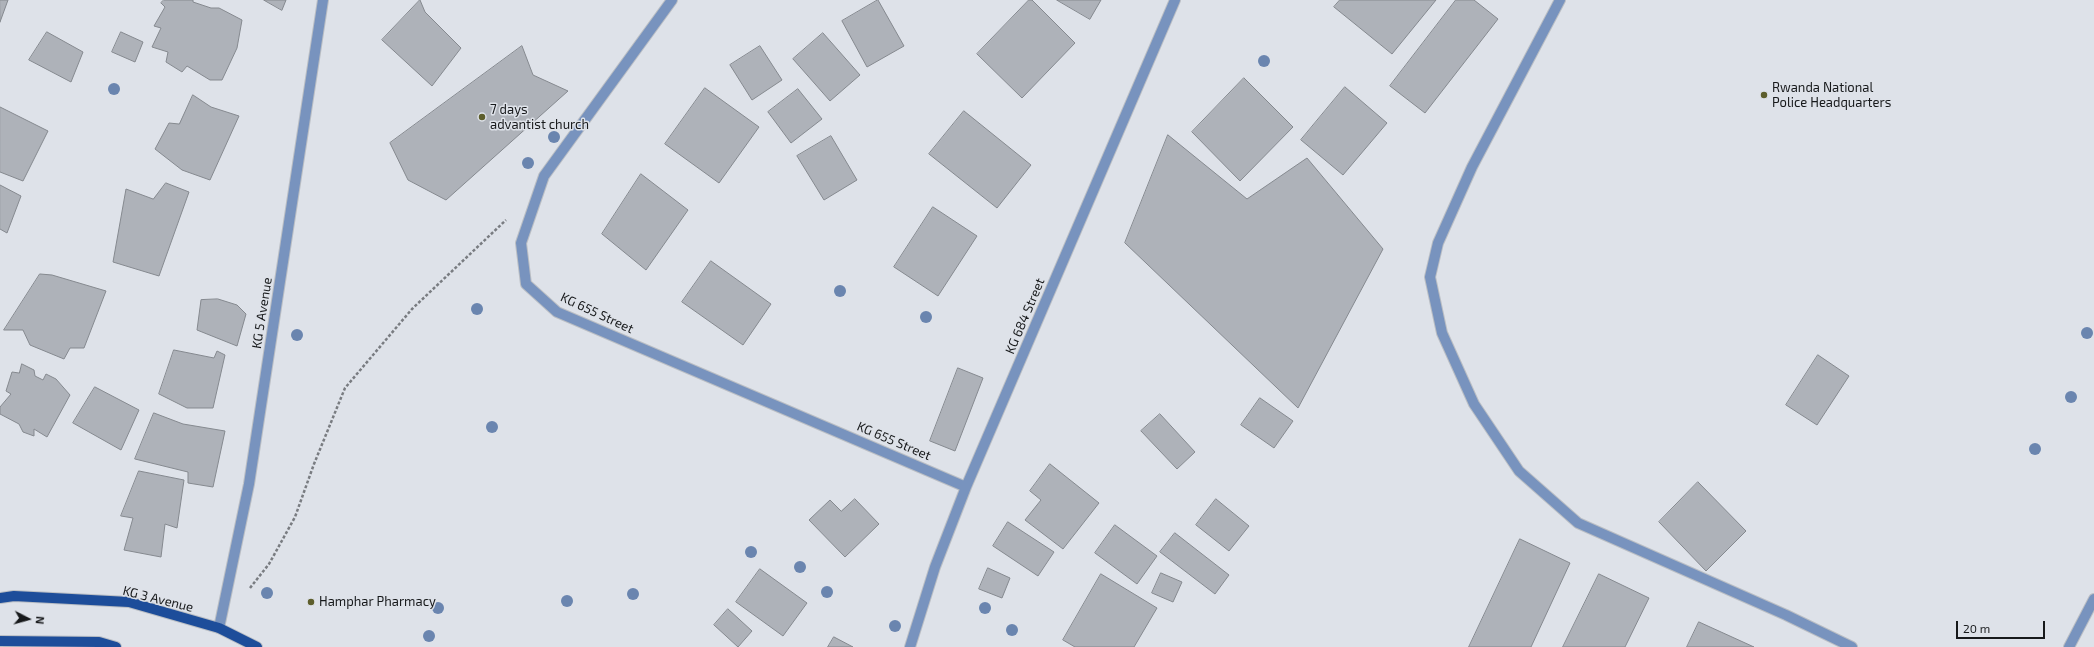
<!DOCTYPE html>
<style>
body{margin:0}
#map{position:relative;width:2094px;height:647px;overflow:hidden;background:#dee2e9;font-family:"Exo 2",sans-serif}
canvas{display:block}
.north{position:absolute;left:8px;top:599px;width:40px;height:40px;-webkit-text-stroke:3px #dee2e9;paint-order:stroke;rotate:96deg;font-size:11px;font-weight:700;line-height:16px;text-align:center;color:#17191b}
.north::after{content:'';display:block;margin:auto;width:14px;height:18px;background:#17191b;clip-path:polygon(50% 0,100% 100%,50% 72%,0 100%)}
.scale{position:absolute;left:1956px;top:621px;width:89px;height:18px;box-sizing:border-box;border:2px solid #17191b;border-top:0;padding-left:5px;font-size:12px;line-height:14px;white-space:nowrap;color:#17191b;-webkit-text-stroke:3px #dee2e9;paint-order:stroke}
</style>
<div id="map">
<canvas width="2094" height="647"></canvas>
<div class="north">N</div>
<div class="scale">20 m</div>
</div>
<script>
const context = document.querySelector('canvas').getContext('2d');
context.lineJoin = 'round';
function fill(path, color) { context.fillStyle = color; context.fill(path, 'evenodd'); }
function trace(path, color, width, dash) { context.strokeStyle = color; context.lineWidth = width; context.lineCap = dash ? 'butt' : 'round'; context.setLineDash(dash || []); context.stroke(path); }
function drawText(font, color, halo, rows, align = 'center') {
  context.font = font + ' "Exo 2",sans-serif'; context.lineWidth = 3; context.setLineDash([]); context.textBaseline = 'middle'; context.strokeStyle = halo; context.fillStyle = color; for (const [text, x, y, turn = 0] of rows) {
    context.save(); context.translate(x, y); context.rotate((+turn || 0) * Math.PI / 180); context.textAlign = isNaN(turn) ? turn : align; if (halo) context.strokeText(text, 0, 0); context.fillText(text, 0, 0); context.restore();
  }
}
const building = new Path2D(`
 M0 0H8L0 22Z
 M164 0H193V2L211 8H219L242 20 237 48 222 80H210L187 66 182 72 166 62 168 52 152 47 161 28 154 26 165 7 161 3Z
 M264 0H286L282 10Z
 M420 0 425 12 461 48 432 86 382 40Z
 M878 0 904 46 867 67 842 21Z
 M1029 0H1032L1075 43 1022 98 977 54Z
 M1057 0H1101L1090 19Z
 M1340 0H1436L1392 54 1334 7Z
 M1456 0H1474L1498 19 1425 113 1390 86Z
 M47 32 83 52 71 82 29 60Z
 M121 32 143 42 135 62 112 52Z
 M823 33 860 75 830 101 793 59Z
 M522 46 533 75 568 91 446 200 408 180 390 143Z
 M760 46 782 80 752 100 730 65Z
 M1244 78 1293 127 1240 181 1192 132Z
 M1345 87 1387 123 1343 175 1301 140Z
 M705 88 759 127 719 183 665 144Z
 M798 89 822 119 791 143 768 112Z
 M193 95 211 107 239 116 210 180 182 170 155 149 169 123 179 124Z
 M0 107 48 131 23 181 0 172Z
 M964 111 1031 165 997 208 929 154Z
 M1168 135 1247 199 1307 158 1383 249 1298 408 1125 243Z
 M831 136 857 180 824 200 797 156Z
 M641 174 688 210 646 270 602 234Z
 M166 183 189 192 159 276 113 262 126 189 153 199Z
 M0 185 21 196 7 233 0 229Z
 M933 207 977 236 938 296 894 267Z
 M711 261 771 304 743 345 682 302Z
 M40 274 52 275 106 291 84 348H70L64 359 30 345 23 330H4Z
 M218 299 237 305 246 314 237 346 197 330 201 300Z
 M174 350 214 358 217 351 225 355 213 408H187L159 394Z
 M1818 355 1849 376 1817 425 1786 405Z
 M22 364 34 370 35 376 43 380 46 374 56 379 70 395 47 437 34 429V436L23 432 19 424 0 414V407L11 394 6 391 12 372 19 373Z
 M958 368 983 378 955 451 930 441Z
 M95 387 139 410 121 450 73 423Z
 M1260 398 1293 421 1274 448 1241 425Z
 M154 413 183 424 225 431 213 487 188 483V472L135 459Z
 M1160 414 1195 452 1177 469 1141 431Z
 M1050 464 1099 503 1063 549 1025 520 1041 500 1030 491Z
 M139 471 184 480 177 528 165 524 161 557 124 550 133 518 121 516Z
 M1698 482 1746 531 1706 571 1659 522Z
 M855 499 879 524 845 557 809 520 830 500 841 511Z
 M1216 499 1249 526 1229 551 1196 525Z
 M1008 522 1054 552 1038 576 993 546Z
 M1115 525 1157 556 1137 584 1095 553Z
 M1175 533 1229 575 1215 594 1160 552Z
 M1520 539 1570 563 1531 647H1469Z
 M988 568 1010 578 1002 598 979 589Z
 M760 569 807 603 783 636 736 602Z
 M1161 573 1182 582 1173 602 1152 593Z
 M1101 574 1157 608 1134 647H1075L1063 640Z
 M1599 574 1649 598 1625 647H1563Z
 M728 609 752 631 738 647 714 625Z
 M1699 622 1754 647H1687Z
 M834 637 853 647H828Z`);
fill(building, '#aeb2b9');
trace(building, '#85898f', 1);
const minor = new Path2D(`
 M672 0 544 176 521 243 526 284 557 312 966 487
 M1560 0 1472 167 1438 243 1430 277 1442 333 1474 404 1519 471 1578 523 1786 615 1852 647
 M219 628 249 484 323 0
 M910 647 935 567 966 487 1175 0
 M2069 647 2094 599`);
const major = new Path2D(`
 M0 598 14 596 129 602 219 628 257 647
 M0 641 99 642 116 647`);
trace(minor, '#babec4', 12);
trace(major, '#babec4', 12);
trace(new Path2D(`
 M250 588 269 564 295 517 314 464 345 388 412 309 506 220`), '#797c81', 2.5, [3, 2]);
trace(minor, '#7893be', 10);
trace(major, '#1d4d9a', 10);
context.fillStyle = '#6a85af';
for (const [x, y] of [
 [1264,61],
 [114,89],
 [554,137],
 [528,163],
 [840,291],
 [477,309],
 [926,317],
 [2087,333],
 [297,335],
 [2071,397],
 [492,427],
 [2035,449],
 [751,552],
 [800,567],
 [827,592],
 [267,593],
 [633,594],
 [567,601],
 [438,608],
 [985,608],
 [895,626],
 [1012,630],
 [429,636]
]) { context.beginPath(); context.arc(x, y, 6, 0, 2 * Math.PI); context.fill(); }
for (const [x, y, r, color] of [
 [1764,95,4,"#5d5e2c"],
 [482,117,4,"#5d5e2c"],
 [311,602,4,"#5d5e2c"]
]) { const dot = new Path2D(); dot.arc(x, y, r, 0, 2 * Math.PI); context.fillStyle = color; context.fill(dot); trace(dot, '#dee2e9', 1.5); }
drawText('13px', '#17191b', '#dee2e9', [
 ["Rwanda National",1772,88],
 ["Police Headquarters",1772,103],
 ["7 days",490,110],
 ["advantist church",490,125],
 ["Hamphar Pharmacy",319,602]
], 'left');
drawText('13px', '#17191b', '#dee2e9', [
 ["KG 5 Avenue",262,313,-81],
 ["KG 655 Street",597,313,25],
 ["KG 684 Street",1025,316,-67],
 ["KG 655 Street",894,441,23],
 ["KG 3 Avenue",158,599,14]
]);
</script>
